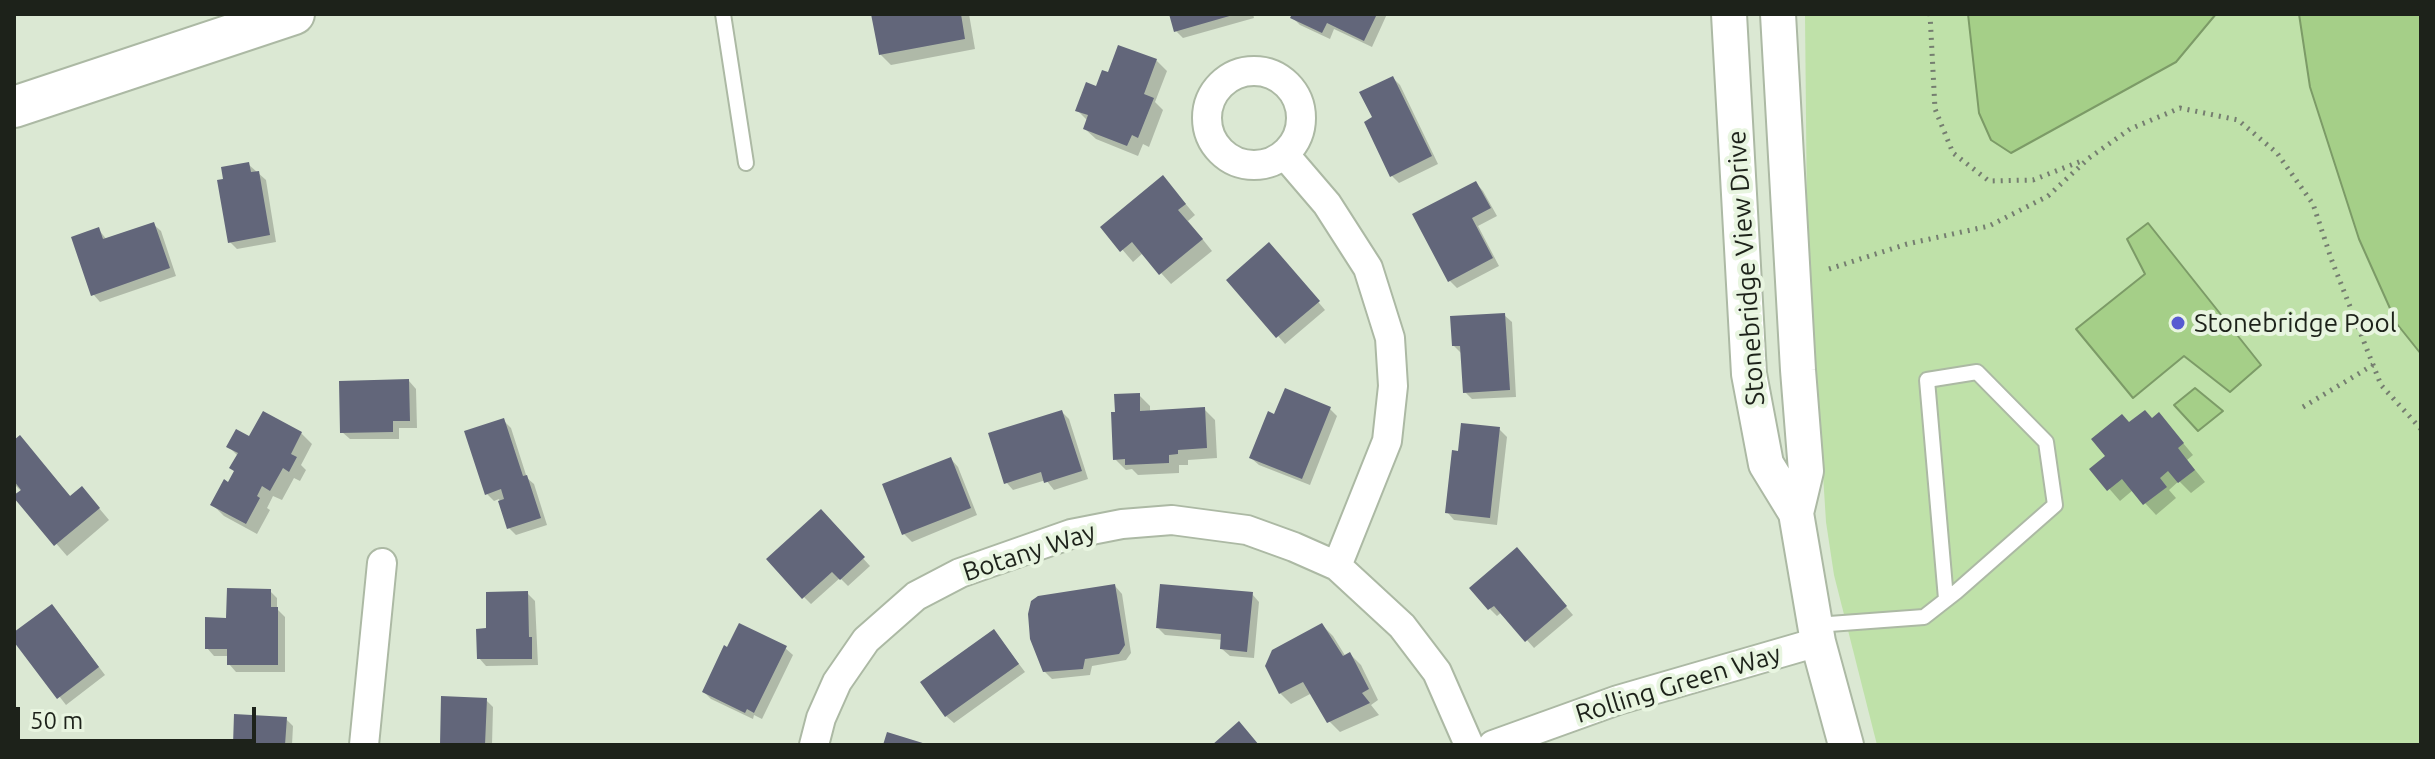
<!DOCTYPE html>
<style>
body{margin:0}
#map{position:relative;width:2435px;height:759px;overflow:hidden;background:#dbe8d3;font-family:Ubuntu,sans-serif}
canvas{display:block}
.frame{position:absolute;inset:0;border:16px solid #1d221a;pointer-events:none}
.scale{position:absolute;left:16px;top:707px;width:240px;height:36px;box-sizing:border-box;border:4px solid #1d221a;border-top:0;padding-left:10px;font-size:24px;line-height:28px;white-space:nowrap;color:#1d221a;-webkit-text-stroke:6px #e8f5e0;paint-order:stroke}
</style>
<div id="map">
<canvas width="2435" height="759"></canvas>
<div class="frame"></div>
<div class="scale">50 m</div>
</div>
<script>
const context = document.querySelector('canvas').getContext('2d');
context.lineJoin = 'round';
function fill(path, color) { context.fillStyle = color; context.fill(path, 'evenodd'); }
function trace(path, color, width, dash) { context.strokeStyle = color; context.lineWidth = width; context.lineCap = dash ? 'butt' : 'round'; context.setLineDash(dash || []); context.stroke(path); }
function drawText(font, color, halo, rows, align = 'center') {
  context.font = font + ' Ubuntu,sans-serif'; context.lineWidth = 8; context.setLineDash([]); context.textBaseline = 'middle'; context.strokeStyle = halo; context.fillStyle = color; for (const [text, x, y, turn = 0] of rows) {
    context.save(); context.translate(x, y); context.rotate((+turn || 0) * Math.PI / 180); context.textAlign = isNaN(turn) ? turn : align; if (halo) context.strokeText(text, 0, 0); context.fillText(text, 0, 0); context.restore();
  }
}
fill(new Path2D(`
 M1805 14H2421V745H1877L1834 575 1826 522 1807 221Z`), '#bfe1a9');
const water = new Path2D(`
 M1968 14H2216L2176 62 2011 153 1991 140 1979 113Z
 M2299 14H2421V354L2397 324 2359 239 2310 87Z
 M2148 223 2261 365 2230 392 2184 356 2133 398 2076 329 2145 274 2127 239Z
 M2195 388 2223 411 2198 431 2174 405Z`);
fill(water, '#a5cf88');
trace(water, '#7c9b67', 2);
fill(new Path2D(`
 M873 14H969L975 49 891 65 880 54Z
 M1171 14H1253L1254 18 1183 38 1176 31Z
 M1294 14H1387L1372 47 1334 29 1330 39 1300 25 1293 18Z
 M1156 60 1167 71 1155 102 1163 110 1149 147 1143 144 1138 156 1096 139 1085 129 1088 121 1077 110 1109 75Z
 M1393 78 1400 85 1438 164 1399 183 1392 176 1374 118Z
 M248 164 266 180 276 242 237 249 230 242Z
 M1476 183 1483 191 1497 216 1478 226 1499 266 1457 288 1450 281Z
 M1173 189 1195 215 1188 221 1212 251 1171 284 1143 253 1133 262 1103 227Z
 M153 224 161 231 176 276 100 302 93 294 99 230 107 240Z
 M1276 252 1325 310 1285 344 1229 280Z
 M1504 315 1512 322 1516 397 1472 399 1465 392 1462 354 1454 346Z
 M409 381 416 389 417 428H399V439H350L342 432Z
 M1139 395 1150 406V412L1204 409 1215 420 1217 458 1188 460V465H1179V473L1138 475 1132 469 1126 470 1115 459Z
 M1330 409 1337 416 1310 485 1259 465 1251 458 1275 417Z
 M1062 412 1069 419 1088 479 1054 490 1046 480 1013 490 1006 482Z
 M2159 414 2193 455 2187 460 2205 482 2191 493 2179 481 2169 490 2176 498 2156 515 2133 490 2120 501 2092 469 2108 457 2129 424 2152 420Z
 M504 421 511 428 527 478 534 484 547 525 516 535 509 528 499 499 494 501 486 493Z
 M1499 429 1507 437 1497 525 1454 520 1447 512 1460 453Z
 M301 433 312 444 301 465 306 470 300 481 294 478 282 500 273 496 267 508 270 510 257 534 224 516 213 505 229 484 235 472 238 456 229 447 250 439Z
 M20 437 71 497 82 488 109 520 67 556 15 496 22 492 14 484V442Z
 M951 459 958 467 977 515 912 542 904 534 885 485Z
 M821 512 870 566 848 586 840 578 811 604 804 597Z
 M1524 557 1573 615 1534 648 1502 612 1497 616 1490 609Z
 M1115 586 1122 594 1131 653 1126 660 1092 666 1090 675 1052 679 1044 671Z
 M270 591 277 598V609L285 617V672H236L229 664V656H214L207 648Z
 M527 593 535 601 538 665 486 666 479 658Z
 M1252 594 1259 602 1254 658 1230 656 1222 649 1223 640 1165 635 1158 628Z
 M59 614 105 675 66 705 14 638V634Z
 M1322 625 1333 636 1346 657 1350 654 1361 665 1378 700 1371 705 1379 715 1340 732 1329 721 1312 693 1291 704 1280 693Z
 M994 631 1025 672 954 723 946 716Z
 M785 648 793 655 762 719 754 715 753 719 711 699 704 692Z
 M486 700 493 707 492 745H442Z
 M286 719 293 726 292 745H235Z`), '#0003');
fill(new Path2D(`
 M871 14H961L965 39 879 55Z
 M1169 14H1233V15L1174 32Z
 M1292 14H1377L1364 41 1327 23 1322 33 1290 18Z
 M1118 45 1157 59 1144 94 1154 98 1138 138 1132 135 1127 146 1083 129 1088 115 1075 111 1086 82 1096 86 1102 70 1108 72Z
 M1393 76 1432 156 1390 177 1364 122 1372 117 1359 92Z
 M249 162 251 172 259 171 270 235 228 243 217 180 223 179 221 167Z
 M1163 175 1186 204 1178 210 1203 239 1159 275 1132 242 1120 252 1100 227Z
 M1476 181 1491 208 1472 218 1493 258 1448 282 1412 214Z
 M154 222 170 268 91 296 71 237 99 227 103 239Z
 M1269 242 1320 301 1276 338 1226 280Z
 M1505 313 1510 390 1463 393 1460 346H1452L1450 316Z
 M409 379 410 421H393V432L340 433 339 381Z
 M1285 388 1331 407 1302 479 1249 458 1268 411 1274 414Z
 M1140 393V411L1205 407 1207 448 1178 450V454L1169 455V463L1125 465V459L1113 460 1111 412H1115L1114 394Z
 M1062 410 1082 471 1044 483 1041 472 1004 484 988 433Z
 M2145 410 2152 418 2159 412 2184 443 2178 448 2195 470 2178 483 2168 471 2160 478 2167 487 2143 505 2122 479 2107 491 2089 469 2105 456 2091 439 2122 414 2129 422Z
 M263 411 302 432 291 454 297 457 289 472 283 468 270 491 262 486 257 496 260 498 246 524 210 505 224 479 228 482 234 471 229 468 238 453 226 447 236 429 249 436Z
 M504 418 523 476 527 475 541 518 507 529 498 501 504 499 501 489 485 495 464 431Z
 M1461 423 1500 427 1490 518 1445 513 1452 450 1458 451Z
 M20 435 70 496 82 486 100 508 54 546 14 498V495L21 490 14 481V440Z
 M951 457 971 508 902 535 882 484Z
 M821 509 865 557 840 580 832 572 802 599 766 559Z
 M1517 547 1567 606 1525 642 1494 606 1488 610 1469 588Z
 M1115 584 1125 645 1119 654 1085 659 1083 669 1043 672 1030 639 1028 614 1031 601 1038 596Z
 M1160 584 1253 592 1247 652 1220 649 1221 634 1156 628Z
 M227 588 271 589V607H278V665H227V649H205V617L226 618Z
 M528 591 529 637H532V659H477L476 629 486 628V592Z
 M52 604 99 667 57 699 14 642V632Z
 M739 623 787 646 754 713 747 709 745 713 702 692 724 645 727 647Z
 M1322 623 1343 656 1350 652 1369 689 1362 693 1370 703 1327 723 1303 682 1279 694 1265 666 1272 650Z
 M994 629 1019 664 945 717 920 682Z
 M441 696 487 698 485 745H440Z
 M234 714 287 717 285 745H233Z
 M1239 721 1259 745H1212Z
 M887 732 926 744V745H883Z`), '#62667a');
const service = new Path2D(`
 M723 14 746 163
 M1816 625 1924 617 1956 592 2055 505 2046 442 1977 372 1927 380 1946 599`);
const minor = new Path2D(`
 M1207 118a47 47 0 1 1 94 0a47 47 0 1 1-94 0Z
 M1285 155 1327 204 1368 268 1390 338 1393 386 1387 441 1337 566
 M364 745 382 563
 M814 745 821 718 837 682 866 640 916 596 960 573 1071 534 1122 524 1172 520 1247 530 1294 547 1337 566 1402 626 1437 672 1469 745
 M1493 745 1618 700 1818 642`);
const tertiary = new Path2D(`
 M1729 14 1749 374 1766 464 1796 513 1818 642 1846 745
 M1778 14 1798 370 1806 471 1796 513`);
const secondary = new Path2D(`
 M14 107 294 14`);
trace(service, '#acb9a4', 18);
trace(minor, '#acb9a4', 32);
trace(tertiary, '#acb9a4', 38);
trace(secondary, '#acb9a4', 44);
trace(new Path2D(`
 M1930 14 1935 109 1953 153 1989 181 2033 180 2084 160
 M1829 269 1907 244 1989 226 2048 196 2089 158 2130 129 2180 108 2238 120 2277 153 2313 204 2332 261 2381 385 2421 429
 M2303 407 2373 365`), '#757e70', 5, [2, 6]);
trace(service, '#fff', 14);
trace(minor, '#fff', 28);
trace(tertiary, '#fff', 34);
trace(secondary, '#fff', 40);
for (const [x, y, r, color] of [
 [2178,323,8,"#575ad1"]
]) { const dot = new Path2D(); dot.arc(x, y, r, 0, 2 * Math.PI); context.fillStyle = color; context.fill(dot); trace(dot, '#e8f5e0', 3); }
drawText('26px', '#1d221a', '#e8f5e0', [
 ["Stonebridge View Drive",1746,268,-94],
 ["Botany Way",1029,552,-18],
 ["Rolling Green Way",1678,684,-17]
]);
drawText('26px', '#1d221a', '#e8f5e0', [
 ["Stonebridge Pool",2194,323]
], 'left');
</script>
